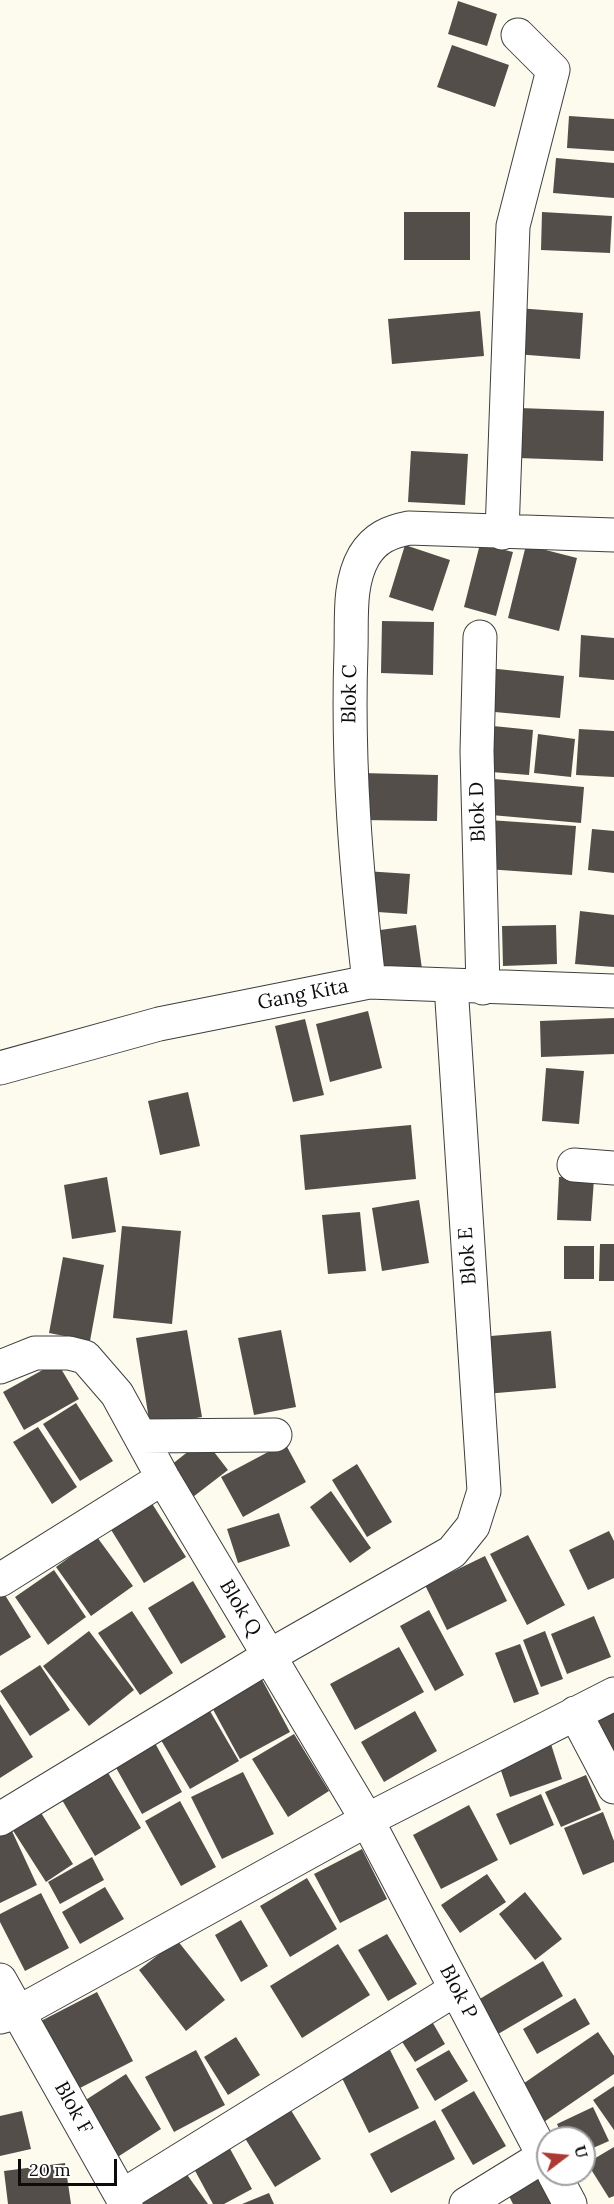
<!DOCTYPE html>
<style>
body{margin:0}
#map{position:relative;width:614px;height:2204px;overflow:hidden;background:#fdfbed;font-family:Lora,serif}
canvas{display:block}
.north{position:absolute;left:536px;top:2126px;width:60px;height:60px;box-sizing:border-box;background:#fff;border:2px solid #9e9e9e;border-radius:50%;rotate:74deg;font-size:16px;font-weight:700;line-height:24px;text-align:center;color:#0c0c0c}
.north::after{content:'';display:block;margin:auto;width:21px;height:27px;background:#ab3a35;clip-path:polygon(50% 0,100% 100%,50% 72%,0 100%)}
.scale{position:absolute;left:18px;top:2159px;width:99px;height:27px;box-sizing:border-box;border:3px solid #0c0c0c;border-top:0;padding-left:8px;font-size:18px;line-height:21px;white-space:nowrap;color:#0c0c0c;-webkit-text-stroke:4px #fff;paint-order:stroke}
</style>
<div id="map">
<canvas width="614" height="2204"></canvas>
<div class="north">U</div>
<div class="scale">20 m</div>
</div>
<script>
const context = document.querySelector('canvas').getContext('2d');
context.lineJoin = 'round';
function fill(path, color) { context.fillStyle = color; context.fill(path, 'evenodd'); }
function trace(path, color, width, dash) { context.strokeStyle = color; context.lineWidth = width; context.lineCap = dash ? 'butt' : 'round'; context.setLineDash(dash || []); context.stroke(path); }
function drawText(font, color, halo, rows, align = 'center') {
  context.font = font + ' Lora,serif'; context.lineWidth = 6; context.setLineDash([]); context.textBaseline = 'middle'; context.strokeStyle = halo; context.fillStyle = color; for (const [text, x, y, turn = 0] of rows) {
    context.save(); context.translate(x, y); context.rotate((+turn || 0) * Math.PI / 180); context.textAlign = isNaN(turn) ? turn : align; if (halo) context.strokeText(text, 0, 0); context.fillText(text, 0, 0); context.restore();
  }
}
fill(new Path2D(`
 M458 1 497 14 487 46 448 34Z
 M452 45 509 65 495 107 437 87Z
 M569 116 614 119V151L567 148Z
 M556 158 614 163V198L553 193Z
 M404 212H470V260H404Z
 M542 212 612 216 610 253 541 250Z
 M517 308 583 313 580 359 515 354Z
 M480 311 484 356 392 364 388 319Z
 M519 408 604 411 603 461 518 458Z
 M411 451 468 454 465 505 408 502Z
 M480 544 513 552 496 616 464 607Z
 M405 545 450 560 433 611 389 597Z
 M526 545 577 558 559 631 508 618Z
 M382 621 434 622 433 675 381 673Z
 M581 635 614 638V680L579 677Z
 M488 668 564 676 560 718 484 711Z
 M483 725 533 730 529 775 479 771Z
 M579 729 614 731V777L576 775Z
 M538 734 575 739 571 777 534 773Z
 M362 773 438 775 437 821 361 820Z
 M483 778 584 787 581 823 480 814Z
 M489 820 576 826 572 875 486 869Z
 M592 829 614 831V873L588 870Z
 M365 871 410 874 407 914 363 911Z
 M580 911 614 915V967L575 964Z
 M416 925 422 969 373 976 366 932Z
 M556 925 557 964 503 966 502 926Z
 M368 1011 382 1068 330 1082 316 1024Z
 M614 1018V1054L541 1057 540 1021Z
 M305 1019 324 1095 293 1102 275 1026Z
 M546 1068 584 1071 579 1124 542 1121Z
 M188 1092 200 1146 160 1155 148 1101Z
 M411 1125 416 1179 305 1190 300 1135Z
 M107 1177 116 1232 72 1239 64 1185Z
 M559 1177 594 1179 591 1221 557 1220Z
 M419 1200 429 1263 382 1271 372 1208Z
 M360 1212 366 1271 328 1274 322 1215Z
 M122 1226 181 1231 172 1324 113 1318Z
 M600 1244H614V1281H599Z
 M564 1246H594V1279H564Z
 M63 1257 104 1265 90 1341 49 1333Z
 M187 1330 202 1417 150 1426 136 1338Z
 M281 1330 296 1407 254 1415 238 1338Z
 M551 1331 556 1388 485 1394 479 1337Z
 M57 1362 79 1399 24 1430 3 1392Z
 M76 1403 113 1461 80 1481 43 1424Z
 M38 1427 77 1487 52 1504 13 1442Z
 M204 1439 228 1470 189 1500 166 1469Z
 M285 1443 306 1482 243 1517 221 1477Z
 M357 1464 392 1522 367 1537 332 1480Z
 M331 1491 371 1548 350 1563 310 1507Z
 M151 1502 186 1557 144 1583 110 1528Z
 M279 1513 290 1546 238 1563 227 1529Z
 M609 1531 614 1541V1578L588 1590 569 1550Z
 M528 1535 565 1605 527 1625 490 1554Z
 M97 1537 133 1586 91 1616 56 1567Z
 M485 1556 507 1601 447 1630 425 1585Z
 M54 1570 86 1617 48 1645 15 1597Z
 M193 1581 226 1637 181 1664 148 1608Z
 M0 1587 31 1637 0 1656Z
 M429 1610 464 1675 435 1691 400 1626Z
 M132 1611 173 1673 140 1695 98 1633Z
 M594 1616 611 1657 567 1674 551 1634Z
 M89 1631 134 1690 89 1726 43 1666Z
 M545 1631 563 1679 541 1687 523 1640Z
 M520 1644 539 1694 514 1703 495 1653Z
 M399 1647 424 1692 355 1730 330 1684Z
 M40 1665 70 1710 30 1736 0 1691Z
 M259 1674 290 1732 240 1759 209 1702Z
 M0 1704 33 1757 0 1778Z
 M207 1706 239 1761 190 1789 158 1735Z
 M614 1708V1771L589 1721Z
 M415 1711 437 1751 384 1782 361 1742Z
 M150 1734 182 1792 142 1814 110 1757Z
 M294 1734 329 1791 288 1817 252 1759Z
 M551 1744 562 1779 510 1797 498 1762Z
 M101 1761 141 1828 95 1856 55 1788Z
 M243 1772 274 1834 222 1859 191 1797Z
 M586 1775 601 1810 561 1827 545 1792Z
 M541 1794 554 1825 510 1845 496 1814Z
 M33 1800 73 1864 46 1882 5 1818Z
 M180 1801 216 1867 181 1886 145 1821Z
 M469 1805 498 1860 441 1889 413 1835Z
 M603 1812 614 1841V1862L583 1875 564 1828Z
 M11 1829 37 1885 0 1903V1834Z
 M362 1849 387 1899 340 1923 314 1874Z
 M92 1857 104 1880 60 1904 48 1882Z
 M487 1874 506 1902 460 1933 441 1905Z
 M307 1878 337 1929 290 1957 260 1906Z
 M105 1887 124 1919 80 1944 62 1912Z
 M525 1892 562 1939 535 1960 499 1914Z
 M41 1893 69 1948 25 1971 0 1922V1914Z
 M241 1920 268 1966 241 1982 215 1935Z
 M387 1934 417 1984 388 2001 358 1950Z
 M177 1940 225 2000 186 2031 139 1970Z
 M338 1944 370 1995 302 2038 270 1986Z
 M543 1961 563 1996 493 2037 473 2003Z
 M97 1992 133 2061 74 2091 39 2022Z
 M575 1998 590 2024 537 2054 523 2029Z
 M430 2018 445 2044 415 2062 399 2037Z
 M598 2032 614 2056V2074L541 2124 517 2088Z
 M236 2037 260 2075 228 2095 204 2057Z
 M196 2050 225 2105 174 2132 145 2077Z
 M390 2050 419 2108 369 2133 340 2074Z
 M449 2050 468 2081 435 2101 416 2069Z
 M126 2074 161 2129 116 2158 81 2103Z
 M614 2086V2130L593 2100Z
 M474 2091 506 2146 473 2165 441 2110Z
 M289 2107 321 2159 275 2187 243 2135Z
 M593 2107 609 2141 584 2152V2138H563L557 2124Z
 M22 2111 31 2149 0 2156V2116Z
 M435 2120 455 2159 391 2193 370 2154Z
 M228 2145 252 2189 224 2204H213L192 2165Z
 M614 2147V2196L609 2198 587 2163Z
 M65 2163 71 2204H8L4 2171Z
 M183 2169 208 2204H135Z
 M545 2175 559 2204H513L508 2194Z
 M269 2193 274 2204H242Z`), '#534e49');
const minor = new Path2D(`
 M502 533 513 226 553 70 518 35
 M480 637 477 751 483 988
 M369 982C356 869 347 763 351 650 352 619 348 584 364 556 375 538 389 532 409 528L614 535
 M0 1068 159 1024 369 982 614 991
 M574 1165 614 1168
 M0 1367 35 1353H69L85 1357 117 1394 163 1478 367 1820 548 2164
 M140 1436 275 1435
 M0 1580 163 1478
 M575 1713 614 1787
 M0 1819 269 1656 452 1552 473 1526 484 1491 451 985
 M0 1980 126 2204
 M0 2017 19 2012 367 1820 614 1694
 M554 2174 570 2204
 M122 2196 456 1989
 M466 2204 544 2156`);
trace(minor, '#3f3f3f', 35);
trace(minor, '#fff', 33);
drawText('20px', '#0c0c0c', '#fff', [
 ["Blok C",350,694,-89],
 ["Blok D",478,812,-92],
 ["Gang Kita",303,995,-11],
 ["Blok E",468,1256,-94],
 ["Blok Q",240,1608,59],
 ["Blok P",458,1992,62],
 ["Blok F",73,2108,61]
]);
</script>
